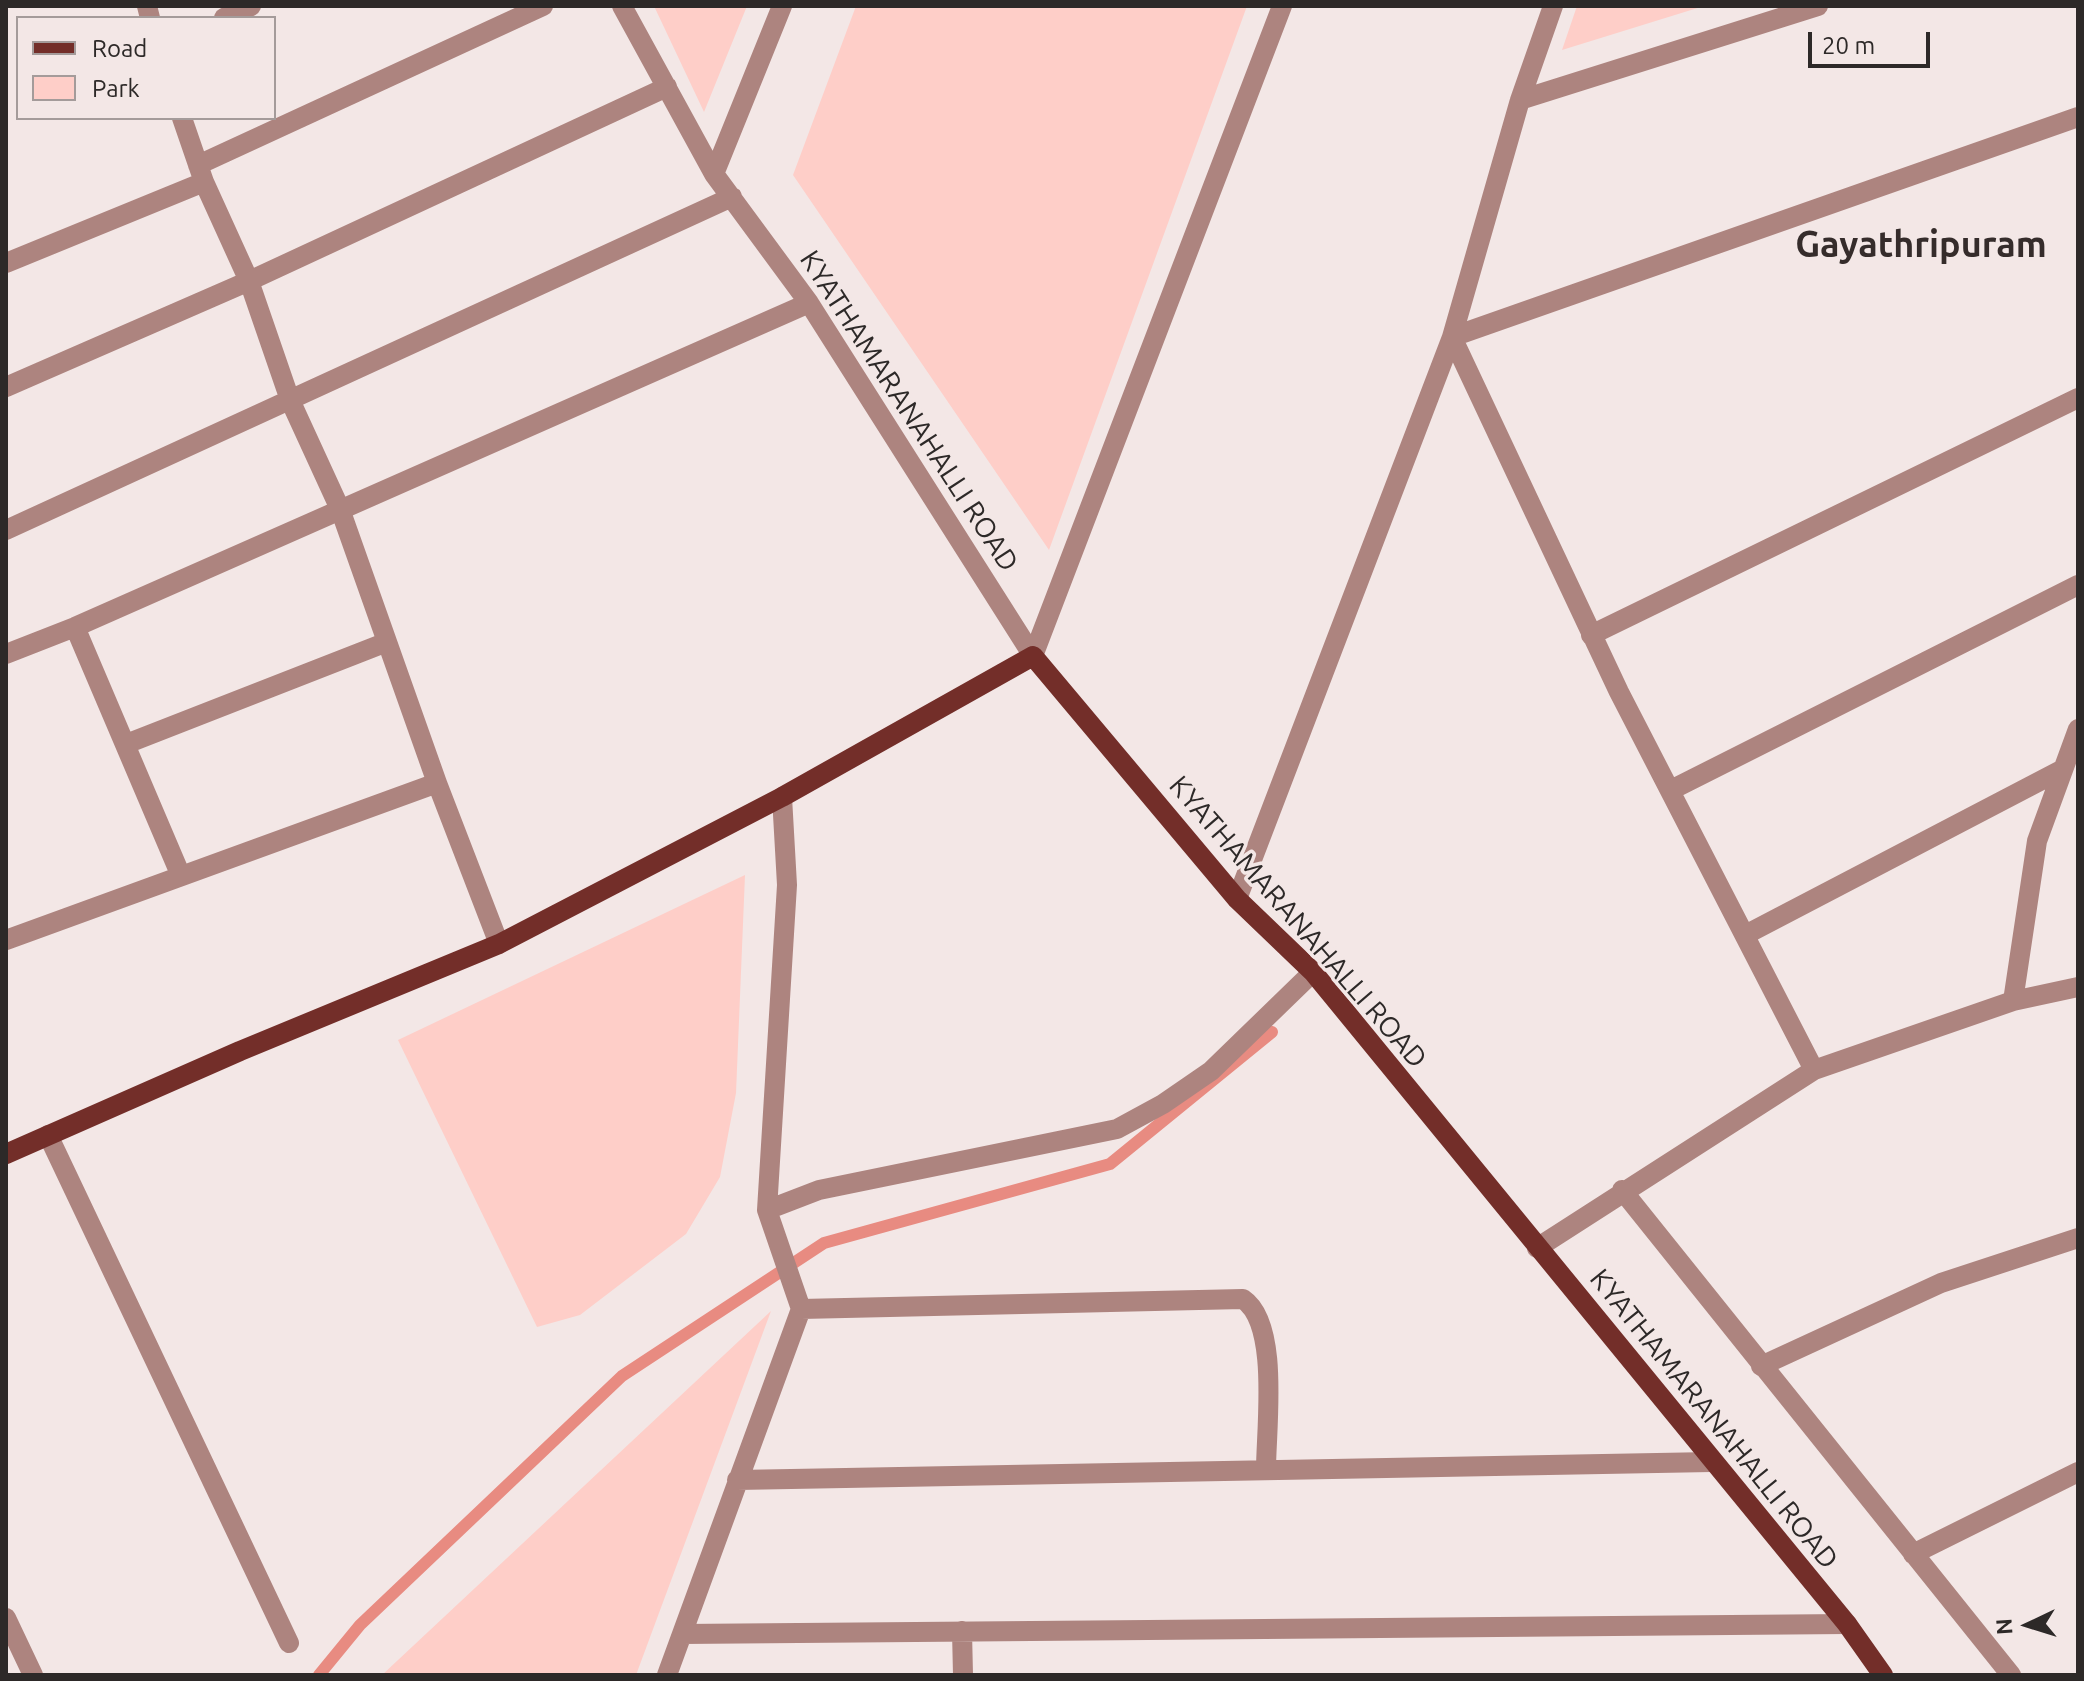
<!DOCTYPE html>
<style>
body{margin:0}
#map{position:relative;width:2084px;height:1681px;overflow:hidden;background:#f3e7e6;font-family:Ubuntu,sans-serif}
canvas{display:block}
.frame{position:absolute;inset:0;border:8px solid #2d2928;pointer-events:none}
.legend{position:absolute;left:16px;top:16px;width:260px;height:104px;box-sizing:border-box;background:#f3e7e6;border:2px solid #a49b9a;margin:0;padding:10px 14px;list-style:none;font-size:24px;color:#2d2928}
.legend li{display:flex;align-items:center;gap:16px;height:40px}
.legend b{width:40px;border:2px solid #a49b9a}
.north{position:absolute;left:1988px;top:1585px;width:80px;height:80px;-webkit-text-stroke:6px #f3e7e6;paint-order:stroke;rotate:266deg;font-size:22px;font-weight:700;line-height:32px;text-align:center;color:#2d2928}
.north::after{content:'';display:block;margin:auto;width:28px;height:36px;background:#2d2928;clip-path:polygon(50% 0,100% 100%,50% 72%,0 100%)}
.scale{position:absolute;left:1808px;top:32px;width:122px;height:36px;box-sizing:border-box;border:4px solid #2d2928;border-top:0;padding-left:10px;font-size:24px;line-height:28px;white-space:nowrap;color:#2d2928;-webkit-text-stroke:6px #f3e7e6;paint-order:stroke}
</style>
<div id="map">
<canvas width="2084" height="1681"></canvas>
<div class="frame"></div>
<ul class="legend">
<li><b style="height:10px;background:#732e29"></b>Road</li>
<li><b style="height:22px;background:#fecec8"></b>Park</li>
</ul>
<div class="north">N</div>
<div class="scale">20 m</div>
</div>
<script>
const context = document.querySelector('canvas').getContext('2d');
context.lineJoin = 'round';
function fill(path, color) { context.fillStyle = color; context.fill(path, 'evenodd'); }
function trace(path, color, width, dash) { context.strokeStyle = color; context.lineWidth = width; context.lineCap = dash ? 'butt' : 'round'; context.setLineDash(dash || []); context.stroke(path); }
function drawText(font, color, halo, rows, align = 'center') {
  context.font = font + ' Ubuntu,sans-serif'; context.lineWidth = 7; context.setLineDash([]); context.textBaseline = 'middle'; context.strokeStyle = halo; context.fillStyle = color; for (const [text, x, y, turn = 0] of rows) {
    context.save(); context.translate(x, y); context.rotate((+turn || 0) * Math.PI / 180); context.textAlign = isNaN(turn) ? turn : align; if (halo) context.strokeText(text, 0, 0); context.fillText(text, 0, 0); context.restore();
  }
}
fill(new Path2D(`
 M654 6H747L704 112Z
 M856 6H1247L1049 550 793 175Z
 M1577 6H1704L1562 50Z
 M745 875 736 1093 720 1177 686 1234 580 1315 537 1327 398 1040Z
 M771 1311 636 1675H382Z`), '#fecec8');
trace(new Path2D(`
 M319 1675 360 1625 622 1376 824 1243 1110 1164 1272 1032`), '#e88b81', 12);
trace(new Path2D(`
 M147 6 150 18
 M622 6 714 174 809 303 1033 656
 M224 18 251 6
 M1520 100 1818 6
 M182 118 204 182 249 281 290 400 340 509 437 783 499 944
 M198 165 543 6
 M714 174 782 6
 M6 263 204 182
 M6 387 249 281 667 87
 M6 530 732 197
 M75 627 181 876
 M1591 635 2078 398
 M6 654 75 627 809 303
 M1033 656 1282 6
 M126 744 387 642
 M1671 790 2078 585
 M1237 899 1452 337 1520 100 1553 6
 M1745 935 2063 769
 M6 940 437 783
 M2013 1001 2037 841 2078 729
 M1814 1070 1619 692 1452 337 2078 117
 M48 1135 289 1643
 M1622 1190 2011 1675
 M767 1210 819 1190 1117 1129 1163 1104 1211 1071 1313 972
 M1537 1248 1814 1070 2013 1001 2078 987
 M801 1309 1243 1299C1280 1324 1266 1428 1266 1470
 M1761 1366 1941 1283 2078 1238
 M737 1480 1711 1462
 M1913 1554 2078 1472
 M6 1618 33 1675
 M962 1631 963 1675
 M682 1634 1847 1624
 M667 1675 801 1309 767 1210 787 885 782 797`), '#ad847f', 20);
trace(new Path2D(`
 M6 1154 240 1051 499 944 782 797 1033 656 1237 899 1313 972 1847 1624 1883 1675`), '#732e29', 20);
drawText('28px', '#2d2928', '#f3e7e6', [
 ["KYATHAMARANAHALLI ROAD",909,411,57],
 ["KYATHAMARANAHALLI ROAD",1298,922,49],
 ["KYATHAMARANAHALLI ROAD",1714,1419,51]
]);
drawText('bold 36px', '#352c2b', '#f3e7e6', [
 ["Gayathripuram",1921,245]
]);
</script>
